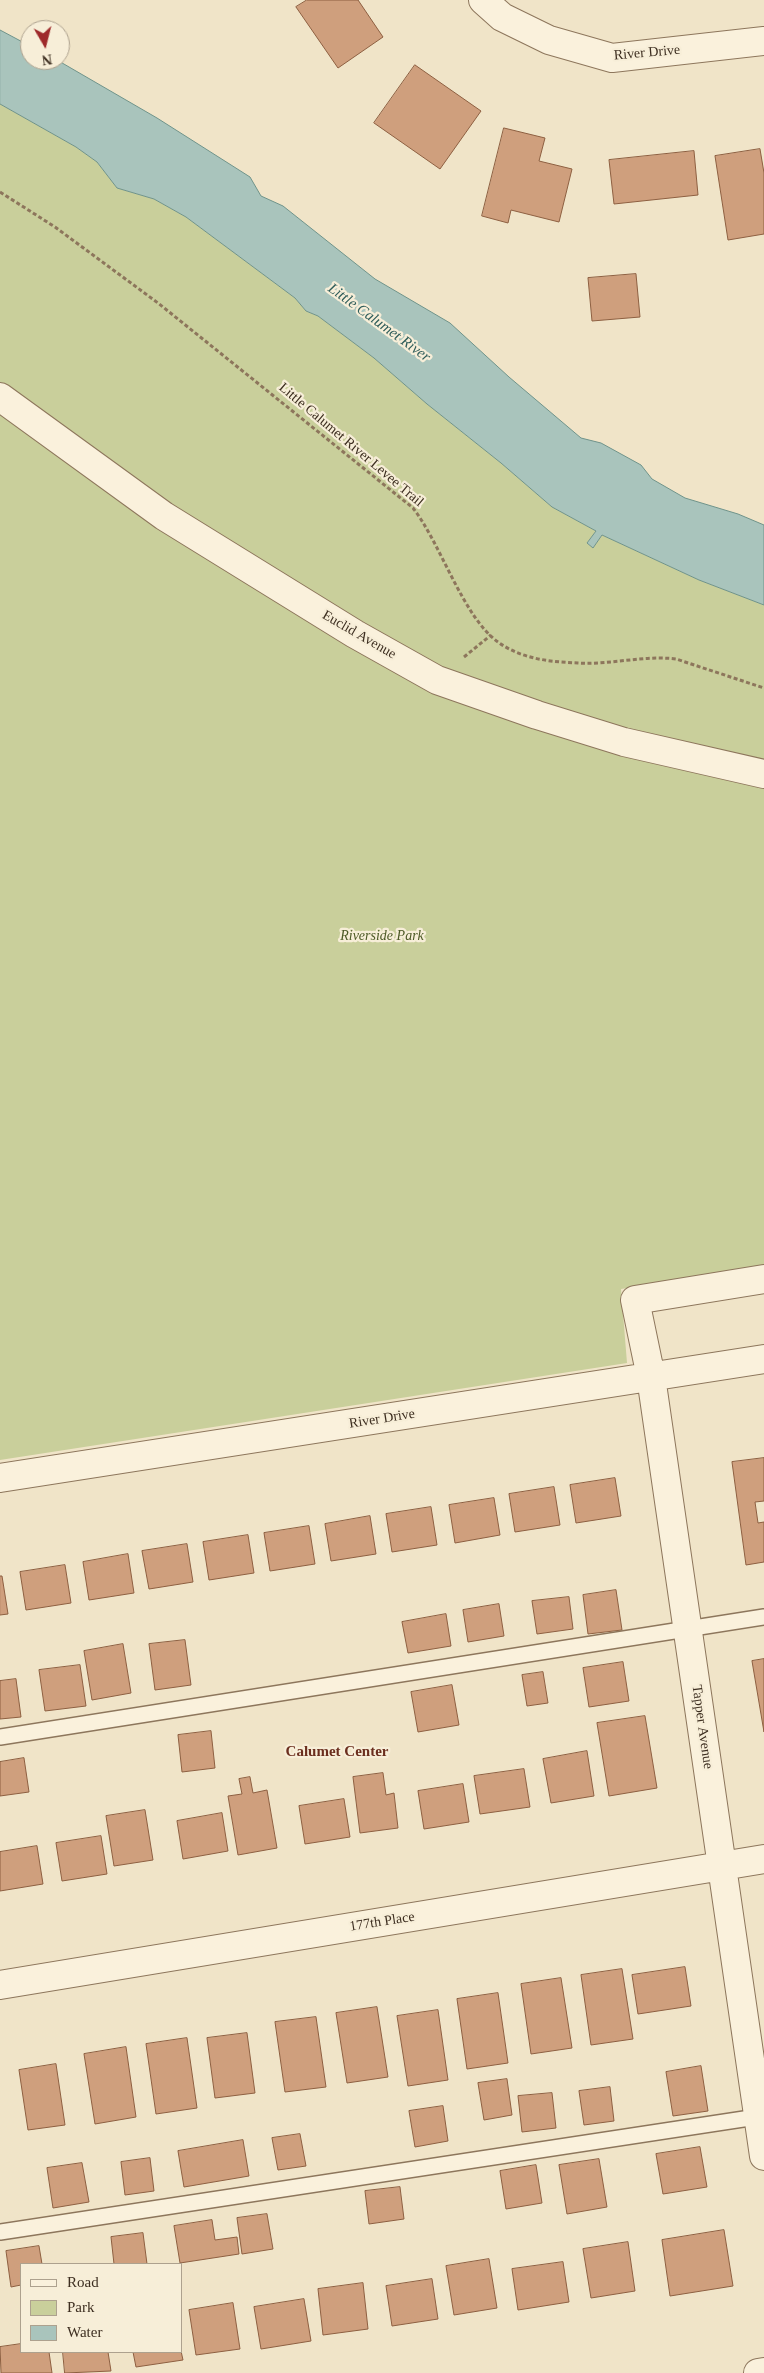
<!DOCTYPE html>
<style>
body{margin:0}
#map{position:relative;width:764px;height:2373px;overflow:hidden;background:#f0e4c8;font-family:Georgia,serif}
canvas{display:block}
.legend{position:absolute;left:20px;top:2263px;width:162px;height:90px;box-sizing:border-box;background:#f7eed8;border:1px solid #ada18e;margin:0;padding:6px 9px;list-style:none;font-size:15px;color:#3d2e20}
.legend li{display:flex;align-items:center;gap:10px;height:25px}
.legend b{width:25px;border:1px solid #ada18e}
.north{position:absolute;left:20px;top:20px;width:50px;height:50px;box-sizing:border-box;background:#f7eed8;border:1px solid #ada18e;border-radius:50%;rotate:172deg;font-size:14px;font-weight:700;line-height:20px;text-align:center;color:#3d2e20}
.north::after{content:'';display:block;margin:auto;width:18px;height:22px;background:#9e2a2b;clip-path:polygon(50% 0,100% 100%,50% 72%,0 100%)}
</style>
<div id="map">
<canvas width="764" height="2373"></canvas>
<ul class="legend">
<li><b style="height:6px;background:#faf1dc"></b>Road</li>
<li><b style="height:14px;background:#c9cf9b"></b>Park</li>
<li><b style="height:14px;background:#a9c4bc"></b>Water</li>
</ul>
<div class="north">N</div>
</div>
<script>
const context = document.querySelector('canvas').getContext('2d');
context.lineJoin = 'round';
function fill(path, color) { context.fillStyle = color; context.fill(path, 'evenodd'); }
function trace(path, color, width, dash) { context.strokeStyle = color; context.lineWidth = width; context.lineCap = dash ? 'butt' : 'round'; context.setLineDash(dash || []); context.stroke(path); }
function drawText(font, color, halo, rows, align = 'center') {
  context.font = font + ' Georgia,serif'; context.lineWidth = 4.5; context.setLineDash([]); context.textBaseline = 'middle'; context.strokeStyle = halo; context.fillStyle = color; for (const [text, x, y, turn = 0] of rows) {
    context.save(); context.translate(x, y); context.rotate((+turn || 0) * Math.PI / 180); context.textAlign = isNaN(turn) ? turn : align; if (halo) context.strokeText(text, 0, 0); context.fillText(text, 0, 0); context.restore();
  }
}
fill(new Path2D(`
 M0 104 76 147 97 162 117 188 154 199 186 217 295 298 306 311 318 316 374 358 427 404 501 463 552 507 596 531 587 543 593 548 602 535 699 580 764 605V1267L621 1289 627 1363 0 1460Z`), '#c9cf9b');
const water = new Path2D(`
 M0 30 30 46V60H57L157 118 250 177 261 196 283 206 375 279 450 323 509 377 581 438 601 443 641 465 652 479 685 498 738 514 764 525V605L699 580 602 535 593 548 587 543 596 531 552 507 501 463 427 404 374 358 318 316 306 311 295 298 186 217 154 199 117 188 97 162 76 147 0 104Z`);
fill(water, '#a9c4bc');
trace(water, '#6f938a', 1);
const building = new Path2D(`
 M307 0H358L383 37 338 68 296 7Z
 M415 65 481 111 440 169 374 123Z
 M504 128 545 138 539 161 572 169 559 222 511 210 508 223 482 216Z
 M760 149 764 173V234L728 240 715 156Z
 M694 151 698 195 614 204 609 160Z
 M636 274 640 317 592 321 588 278Z
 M764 1458V1501L755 1502 758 1523 764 1522V1562L746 1565 732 1462Z
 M615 1478 621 1516 576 1523 570 1485Z
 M554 1487 560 1525 515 1532 509 1494Z
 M494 1498 500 1535 455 1543 449 1505Z
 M431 1507 437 1545 392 1552 386 1514Z
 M370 1516 376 1554 331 1561 325 1524Z
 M309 1526 315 1564 270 1571 264 1533Z
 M248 1535 254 1573 209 1580 203 1542Z
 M187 1544 193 1582 149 1589 142 1551Z
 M128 1554 134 1593 89 1600 83 1562Z
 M65 1565 71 1603 26 1610 20 1572Z
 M0 1576H2L8 1614 0 1615Z
 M616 1590 622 1630 588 1634 583 1595Z
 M569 1597 573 1629 537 1634 532 1601Z
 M499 1604 504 1636 468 1642 463 1610Z
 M446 1614 451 1646 408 1653 402 1622Z
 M185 1640 191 1685 155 1690 149 1644Z
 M123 1644 131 1693 92 1700 84 1651Z
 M764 1659V1732L752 1661Z
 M623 1662 629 1701 589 1707 583 1668Z
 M80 1665 86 1706 45 1711 39 1670Z
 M543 1672 548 1703 527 1706 522 1675Z
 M16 1679 21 1717 0 1719V1681Z
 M452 1685 459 1725 418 1732 411 1692Z
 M645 1716 657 1788 609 1796 597 1723Z
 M211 1731 215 1768 182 1772 178 1735Z
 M587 1751 594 1796 551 1803 543 1759Z
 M24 1758 29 1792 0 1796V1762Z
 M524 1769 530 1807 480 1814 474 1776Z
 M383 1773 386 1795 394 1793 398 1828 360 1833 353 1777Z
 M250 1777 253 1793 267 1790 277 1848 238 1855 228 1796 242 1794 239 1779Z
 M463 1784 469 1822 424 1829 418 1791Z
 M344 1799 350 1837 305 1844 299 1806Z
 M145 1810 153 1860 114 1866 106 1816Z
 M222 1813 228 1851 183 1859 177 1821Z
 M101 1836 107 1874 62 1881 56 1843Z
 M37 1846 43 1884 0 1891V1852Z
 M685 1967 691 2006 638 2014 632 1975Z
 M622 1969 633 2039 591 2045 581 1975Z
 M561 1978 572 2048 531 2054 521 1984Z
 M498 1993 508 2063 467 2069 457 1999Z
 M377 2007 388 2077 347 2083 336 2013Z
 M438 2010 448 2080 408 2086 397 2016Z
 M316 2017 326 2087 285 2092 275 2022Z
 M247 2033 255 2093 215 2098 207 2038Z
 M187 2038 197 2108 156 2114 146 2044Z
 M126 2047 136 2117 95 2124 84 2054Z
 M56 2064 65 2125 28 2130 19 2070Z
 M701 2066 708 2111 673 2116 666 2072Z
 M507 2079 512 2115 484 2120 478 2083Z
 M610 2087 614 2121 584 2125 579 2091Z
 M552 2093 556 2128 522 2132 518 2096Z
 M443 2106 448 2141 415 2147 409 2111Z
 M300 2134 306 2166 278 2170 272 2138Z
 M243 2140 249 2176 184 2187 178 2151Z
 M700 2147 707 2187 663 2194 656 2154Z
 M150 2158 154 2191 125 2195 121 2162Z
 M599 2159 607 2207 567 2214 559 2165Z
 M82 2163 89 2202 53 2208 47 2168Z
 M536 2165 542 2203 506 2209 500 2171Z
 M400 2187 404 2219 369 2224 365 2191Z
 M267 2214 273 2249 242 2254 237 2218Z
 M212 2220 215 2240 237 2237 239 2254 180 2263 174 2226Z
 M724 2230 733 2286 670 2296 662 2240Z
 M143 2233 147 2264H114L111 2237Z
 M628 2242 635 2291 591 2298 583 2249Z
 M39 2246 42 2264H21V2285L11 2287 6 2251Z
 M489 2259 497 2308 454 2315 446 2266Z
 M563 2262 569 2302 518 2310 512 2269Z
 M432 2279 438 2319 392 2326 386 2286Z
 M363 2283 368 2329 323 2335 318 2289Z
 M304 2299 311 2341 261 2349 254 2307Z
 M233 2303 240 2349 196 2355 189 2310Z
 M21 2344V2352H49L52 2373H1L0 2347Z
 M181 2351 183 2360 136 2367 133 2352Z
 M63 2352H108L111 2371 65 2373Z`);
fill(building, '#cf9f7d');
trace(building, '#8d5f41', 1);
const lane = new Path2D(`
 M0 1737 764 1617
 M0 2232 764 2116`);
const street = new Path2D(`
 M483 0 502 17 549 40 612 58 764 41
 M0 397 164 516 355 634 437 680 537 715 624 742 764 774
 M764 1279 635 1300 651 1377 764 2156
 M0 1478 764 1359
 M0 1985 764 1859
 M758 2373 764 2372`);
trace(lane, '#8d765c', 18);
trace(street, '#8d765c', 30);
trace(new Path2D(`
 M0 192 55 227 158 303 413 508C441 544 463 617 498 642 521 659 551 662 578 663 611 665 643 655 676 659L764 688
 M464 657 491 635`), '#8d765c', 3, [4, 2.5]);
trace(lane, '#faf1dc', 15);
trace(street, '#faf1dc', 28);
drawText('14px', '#3d2e20', '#f7eed8', [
 ["River Drive",647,53,-5],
 ["Little Calumet River Levee Trail",351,445,40],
 ["Euclid Avenue",359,635,30],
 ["River Drive",382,1419,-9],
 ["Tapper Avenue",702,1727,82],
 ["177th Place",382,1922,-9]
]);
drawText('italic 14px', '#4d5a26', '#f7eed8', [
 ["Riverside Park",382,936]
]);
drawText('italic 15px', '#2f5d5a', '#f7eed8', [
 ["Little Calumet River",379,323,36]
]);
drawText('bold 15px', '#6b2e1e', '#f7eed8', [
 ["Calumet Center",337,1752]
]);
</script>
